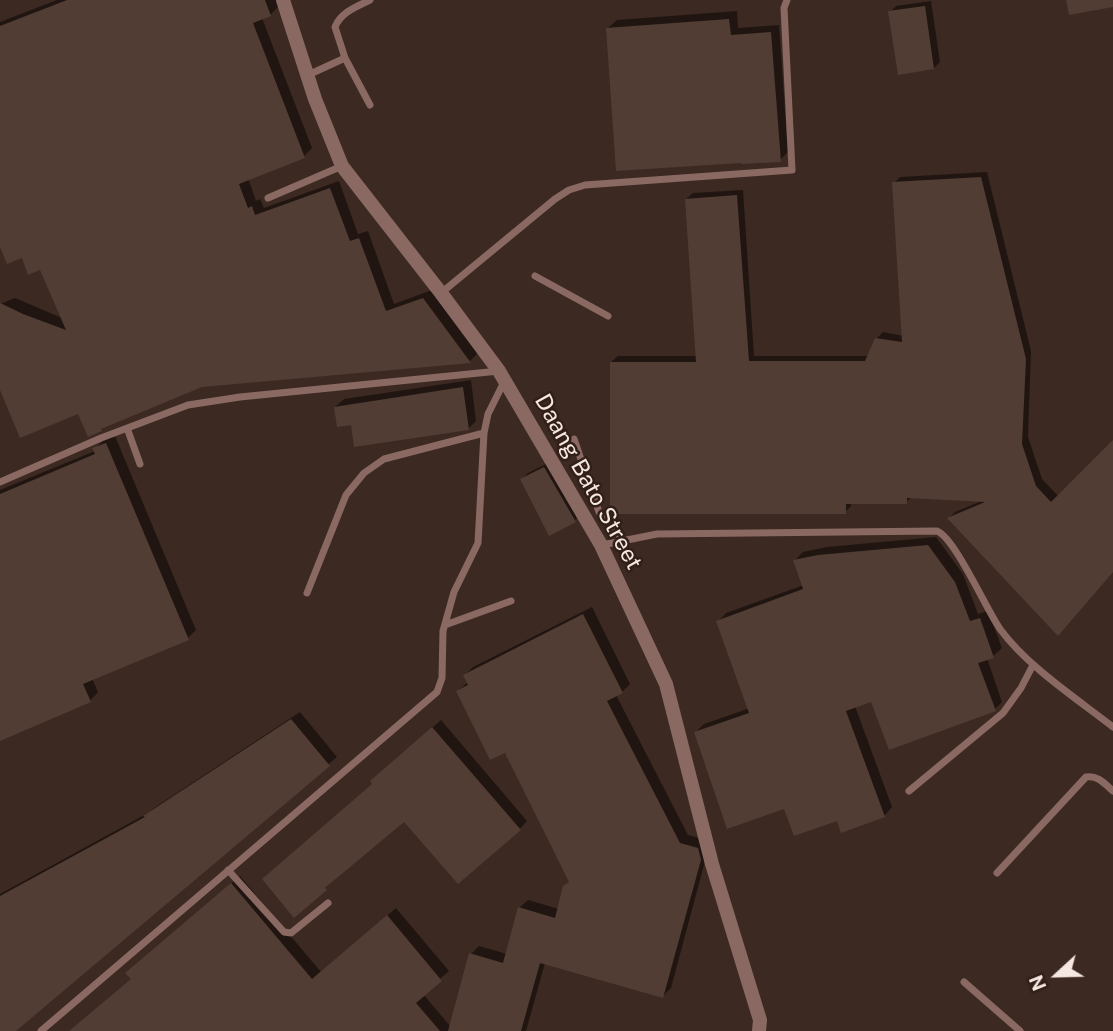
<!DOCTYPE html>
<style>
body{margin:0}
#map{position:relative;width:1113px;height:1031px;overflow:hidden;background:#3c2921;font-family:"Public Sans",sans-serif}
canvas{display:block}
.north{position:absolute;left:1022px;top:940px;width:70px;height:70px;-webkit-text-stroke:5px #321f17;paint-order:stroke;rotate:248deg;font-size:19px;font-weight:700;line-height:28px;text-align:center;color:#f5e8e2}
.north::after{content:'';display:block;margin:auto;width:24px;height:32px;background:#f5e8e2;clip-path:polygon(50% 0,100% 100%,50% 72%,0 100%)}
</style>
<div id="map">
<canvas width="1113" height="1031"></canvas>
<div class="north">N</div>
</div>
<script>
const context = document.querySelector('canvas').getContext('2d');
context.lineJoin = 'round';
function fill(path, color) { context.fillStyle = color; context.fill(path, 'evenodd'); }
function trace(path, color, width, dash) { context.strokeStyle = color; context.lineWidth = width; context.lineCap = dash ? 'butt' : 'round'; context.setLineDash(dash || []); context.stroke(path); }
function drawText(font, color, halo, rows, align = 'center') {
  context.font = font + ' "Public Sans",sans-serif'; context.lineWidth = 5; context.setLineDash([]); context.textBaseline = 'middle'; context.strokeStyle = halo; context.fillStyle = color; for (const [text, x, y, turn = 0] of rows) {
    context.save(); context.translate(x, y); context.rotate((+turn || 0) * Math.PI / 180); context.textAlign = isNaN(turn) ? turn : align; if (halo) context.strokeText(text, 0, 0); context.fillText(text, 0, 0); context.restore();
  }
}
fill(new Path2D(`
 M57 0H276L279 6 270 15 262 18 312 148 304 156 248 178 256 201 260 199 264 208 339 181 358 234 368 231 394 304 432 290 478 353 470 361 202 386 104 426 101 430 79 412 0 386V304L15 298 62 318 41 268 0 242V22Z
 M931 1 940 62 934 68 890 12 896 6Z
 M737 11 738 28 779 25 788 152 780 160 608 28 617 20Z
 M987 172 1031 351 1028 437 1042 479 1059 497 1113 442V570L949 518 955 512 984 500 912 497 906 502H851V506L845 512 611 362 618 356H697L686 199 693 193 743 190 754 356H869L876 339 883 332 904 336 894 183 900 177Z
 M471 380 476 421 468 429 352 423 335 407 344 399Z
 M115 436 196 630 188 638 92 678 98 692 90 701 0 739V490L95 451 94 449 103 441Z
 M550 462 581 514 575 520 549 533 522 479 528 473Z
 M936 537 963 574 978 614 988 611 1002 648 993 656 987 658 1002 702 994 710 872 700 855 706 892 807 884 816 838 818 785 807 696 732 704 724 750 708 718 622 726 613 804 585 795 560 803 552 827 547Z
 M592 607 630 684 622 692 616 695 688 835 706 840 708 850 671 988 663 996 545 963 526 1031H70L133 979 136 964 240 876 321 972 396 908 449 971 423 994 451 1027 471 954 479 946 507 954 519 908 528 900 559 909 571 881 506 751 458 691 468 682 465 675 473 667Z
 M300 712 337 757 12 1031H0V894L148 813 154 808Z
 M441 720 527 821 520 829 405 819 294 915 380 773Z`), '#0007');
fill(new Path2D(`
 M67 0H265L271 16 253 23 305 158 239 184 248 208 252 206 255 215 330 188 350 241 359 238 386 311 423 298 471 363 202 387 101 429 102 431 88 437 78 414 20 438 0 390V303L23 314 66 330 40 270 28 275 22 258 7 264 0 247V26Z
 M1066 0H1113V7L1069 15Z
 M925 6 934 69 898 75 888 11Z
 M729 19 731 35 771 32 781 162 741 164V163L616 171 606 28Z
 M981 177 1026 359 1022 444 1036 486 1051 502 1113 440V572L1058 636 947 518 985 502 907 498V504H846V514H610V362H696L685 199 737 195 749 361H865L875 338 902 342 892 182Z
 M463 387 469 430 354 447 351 425 337 427 334 407Z
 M106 443 189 640 83 684 91 702 0 741V494L95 454 92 448Z
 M544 467 576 522 549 536 520 479Z
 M928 545 955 582 970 621 980 618 994 658 978 663 996 711 889 750 871 702 846 711 885 817 841 833 837 821 794 836 784 809 727 829 694 732 749 713 716 621 803 589 793 560 818 555Z
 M583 614 623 693 607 701 680 843 698 848 701 860 663 998 540 963 521 1031H448L469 953 503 963 518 907 555 918 563 886 569 882 505 753 490 760 456 691 468 685 463 675Z
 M291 719 330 766 16 1031H0V896L145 817 143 816Z
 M432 727 521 830 458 884 404 822 325 888 327 890 294 918 262 879 372 784 370 781Z
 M231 883 312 979 387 915 442 981 416 1003 440 1031H69L131 979 125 973Z`), '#523d34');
trace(new Path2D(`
 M345 58 335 27C341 12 356 7 370 0
 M308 75 345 58 370 105
 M268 198 342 166
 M535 276 608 316
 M441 293 555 199 569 190 585 185 792 170 784 8 787 0
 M127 428 140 464
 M574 439 599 512 624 541
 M0 482 101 438 188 405 240 397 499 371
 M602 545 657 534 937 531C955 538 986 609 1000 629 1028 667 1076 698 1113 727
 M307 593 346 495 364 473 384 459 484 433
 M445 625 511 601
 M909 791 1003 713 1021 688 1033 665
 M228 870 284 932 291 933 328 903
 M997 873 1086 777C1098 775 1105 784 1113 791
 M964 982 1020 1031
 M41 1031 437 692 442 678 443 631 454 592 478 543 484 433 488 414 505 380`), '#8a6962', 7);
trace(new Path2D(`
 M283 0 315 99 342 166 441 293 499 371 601 545 666 684 712 864 760 1020 759 1031`), '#8a6962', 14);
drawText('23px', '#f5e8e2', '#321f17', [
 ["Daang Bato Street",588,482,61]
]);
</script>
